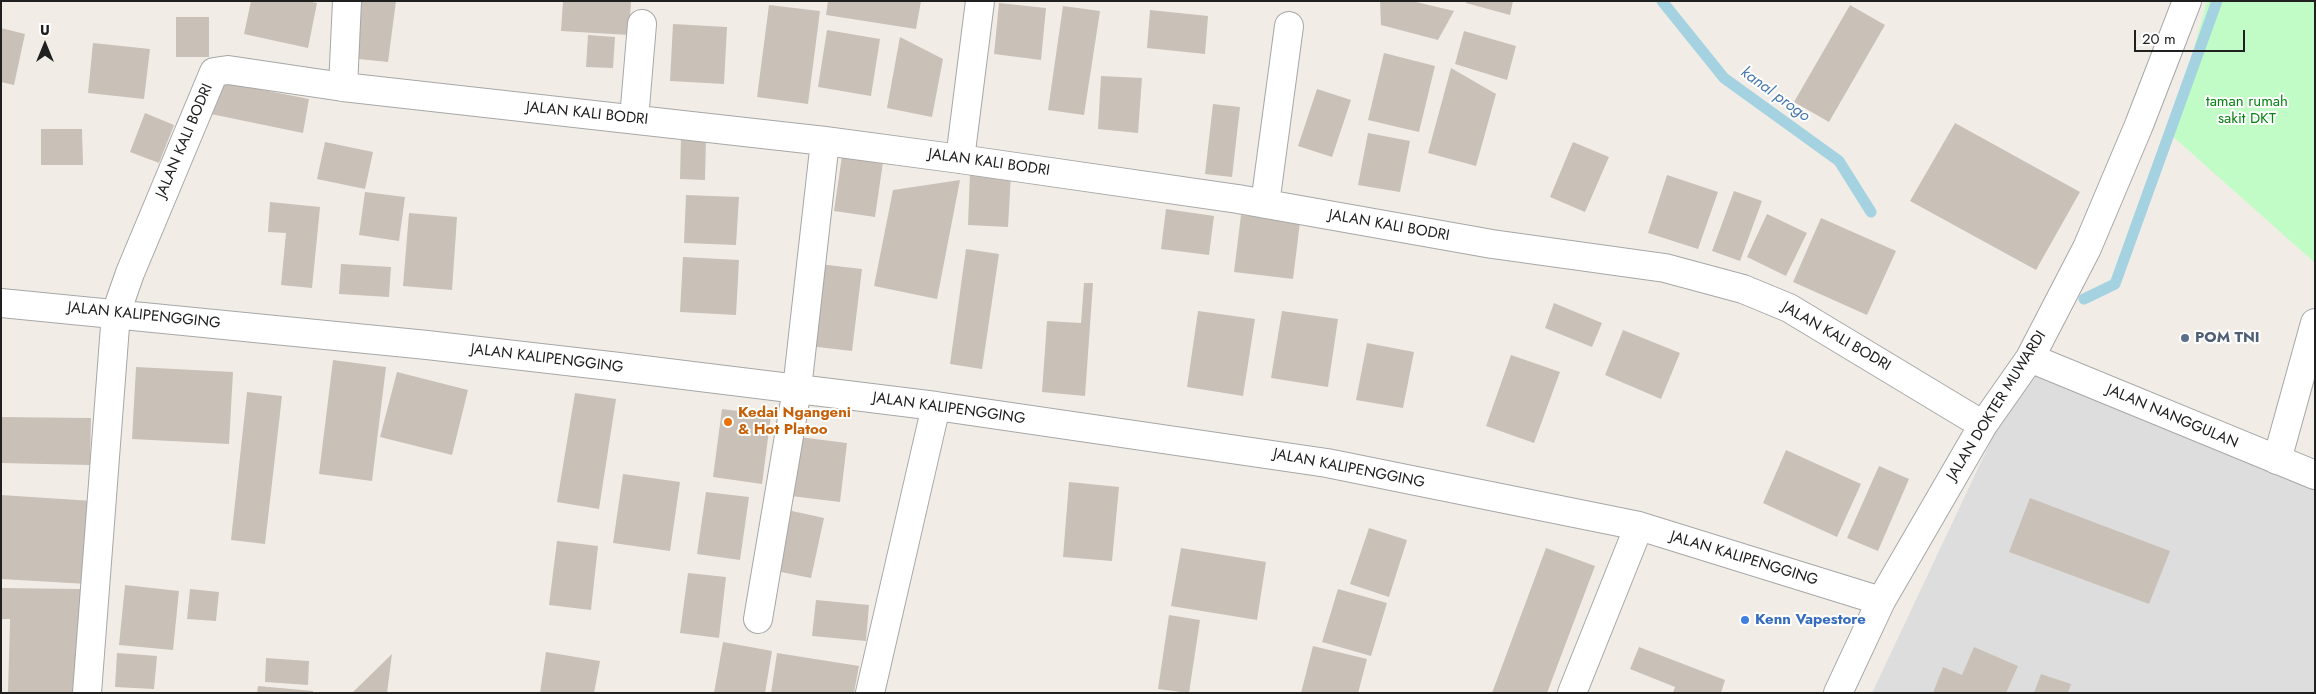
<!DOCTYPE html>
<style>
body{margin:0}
#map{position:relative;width:2316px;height:694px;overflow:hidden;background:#f1ede6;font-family:Jost,sans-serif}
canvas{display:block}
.frame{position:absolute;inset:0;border:2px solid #202020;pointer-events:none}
.north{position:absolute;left:20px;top:20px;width:50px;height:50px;-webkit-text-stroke:4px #fff;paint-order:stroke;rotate:0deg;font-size:14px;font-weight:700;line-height:20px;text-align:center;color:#202020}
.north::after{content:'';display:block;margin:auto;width:18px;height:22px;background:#202020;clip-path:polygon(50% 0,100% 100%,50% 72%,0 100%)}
.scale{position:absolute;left:2134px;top:30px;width:111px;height:22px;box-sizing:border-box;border:2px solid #202020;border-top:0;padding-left:6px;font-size:15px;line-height:18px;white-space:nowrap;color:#202020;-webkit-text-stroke:4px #fff;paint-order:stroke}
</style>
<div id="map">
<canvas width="2316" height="694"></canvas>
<div class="frame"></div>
<div class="north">U</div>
<div class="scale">20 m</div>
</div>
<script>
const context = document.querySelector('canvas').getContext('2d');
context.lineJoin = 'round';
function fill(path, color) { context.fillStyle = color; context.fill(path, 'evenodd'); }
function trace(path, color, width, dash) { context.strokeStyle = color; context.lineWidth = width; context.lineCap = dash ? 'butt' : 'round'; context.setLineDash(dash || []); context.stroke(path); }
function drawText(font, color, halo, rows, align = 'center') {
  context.font = font + ' Jost,sans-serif'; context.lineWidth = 4; context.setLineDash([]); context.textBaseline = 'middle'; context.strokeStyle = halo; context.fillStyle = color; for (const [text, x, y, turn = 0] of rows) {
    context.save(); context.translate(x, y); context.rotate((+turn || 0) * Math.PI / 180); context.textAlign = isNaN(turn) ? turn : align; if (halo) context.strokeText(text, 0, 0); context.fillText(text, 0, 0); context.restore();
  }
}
fill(new Path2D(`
 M2030 358 2315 471V693H1872Z`), '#dedddd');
fill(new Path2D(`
 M2207 1H2315V263L2170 134Z`), '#c1fcc7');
trace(new Path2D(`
 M1662 1 1724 78 1839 161 1871 212
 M2084 299 2115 284 2217 1`), '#a4d2e0', 11);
fill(new Path2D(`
 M251 1H307L317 3 308 48 244 34Z
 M356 1H396L388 62 349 58Z
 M563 1 631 2 629 35 561 31Z
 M828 1H921L916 29 826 15Z
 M1380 1H1412L1454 11 1438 40 1381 25Z
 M1467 1H1513L1510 15 1466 3Z
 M999 3 1046 8 1041 60 994 54Z
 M769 5 820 11 808 104 757 97Z
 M1850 5 1885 25 1829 122 1794 102Z
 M1063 6 1100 11 1084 115 1048 110Z
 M1150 10 1208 16 1205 54 1147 48Z
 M176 17H209V57H176Z
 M673 24 727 27 724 84 670 81Z
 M1 28 25 34 14 85 1 82Z
 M827 30 880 39 871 96 818 87Z
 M1464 31 1516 46 1507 80 1455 64Z
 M588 35 615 37 613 68 586 67Z
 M900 37 943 59 932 117 887 108Z
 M93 43 150 49 144 99 88 93Z
 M1384 53 1435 66 1419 132 1368 120Z
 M1451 68 1496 94 1476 166 1428 153Z
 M1101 76 1142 78 1138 133 1098 129Z
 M212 80 309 99 303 133 206 113Z
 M1317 89 1351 100 1332 157 1298 146Z
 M1213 104 1240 107 1232 177 1205 174Z
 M145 113 174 125 159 163 130 152Z
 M1955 123 2080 192 2036 270 1910 201Z
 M41 129H82L83 165H41Z
 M1368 133 1410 141 1400 192 1358 185Z
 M681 137H706L705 180 680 179Z
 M325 142 373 152 365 189 317 179Z
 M1573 142 1609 157 1585 212 1550 197Z
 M843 149 884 155 875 217 834 211Z
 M970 172 1011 174 1008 227 968 225Z
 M1667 175 1718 192 1698 249 1648 233Z
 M960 180 937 299 874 286 893 190Z
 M1734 191 1762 201 1740 261 1712 251Z
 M365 192 405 197 399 241 359 235Z
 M686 195 739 197 736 245 684 243Z
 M270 202 320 207 312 288 281 285 286 233 268 232Z
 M1166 209 1214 216 1209 255 1161 249Z
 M409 213 457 217 452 290 403 286Z
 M1767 214 1807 233 1786 276 1747 257Z
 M1241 215 1300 222 1293 279 1234 272Z
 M1821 218 1896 251 1867 315 1793 282Z
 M966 249 999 254 982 369 950 364Z
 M683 257 739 260 736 315 680 312Z
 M341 264 391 267 389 297 339 294Z
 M819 264 862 269 852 351 809 346Z
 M1084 283H1093L1085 396 1042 392 1047 321 1081 323Z
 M1554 303 1602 323 1592 347 1545 328Z
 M1198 311 1255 319 1243 396 1187 387Z
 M1282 311 1338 319 1328 387 1271 378Z
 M1623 330 1680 353 1661 399 1605 375Z
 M1367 343 1414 352 1403 408 1356 400Z
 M1511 355 1560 372 1534 443 1486 426Z
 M333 360 386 367 372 481 319 474Z
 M136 367 233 372 229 444 132 439Z
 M397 372 468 390 452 455 380 437Z
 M247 392 282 396 265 544 231 540Z
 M575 393 616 399 599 509 557 502Z
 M722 409 771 415 762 484 713 477Z
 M1 417 91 418 90 465 1 463Z
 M791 436 847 443 840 502 783 495Z
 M1786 450 1861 484 1837 537 1763 503Z
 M1879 466 1909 479 1878 551 1847 538Z
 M623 474 680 482 670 551 613 543Z
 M1069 482 1119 487 1112 561 1063 557Z
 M706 492 749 497 740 560 697 554Z
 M1 495 93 501 87 584 1 579Z
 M2030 498 2170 551 2149 604 2009 552Z
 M783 509 824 518 811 578 771 570Z
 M1369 528 1407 540 1389 597 1350 584Z
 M557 541 598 546 591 610 549 605Z
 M1181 548 1266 562 1257 620 1171 606Z
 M1546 548 1595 566 1547 693H1492Z
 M688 573 726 577 719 638 680 633Z
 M125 585 179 591 173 650 119 645Z
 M1 588 81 589 79 693H8L10 619H1Z
 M190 589 219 592 216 621 187 619Z
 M1338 589 1387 603 1371 656 1322 642Z
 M816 600 869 605 866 641 812 636Z
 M1169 615 1200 620 1189 693 1158 689Z
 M723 642 772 651 765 693H714Z
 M1313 646 1367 659 1358 693H1301Z
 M1639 647 1725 680 1721 693H1673L1675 687 1630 669Z
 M1974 647 2018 666 2006 693H1933L1943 667 1962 675Z
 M546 652 600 661 594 693H540Z
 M117 653 157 656 154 689 115 687Z
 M777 653 859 666 854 693H771Z
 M392 654 387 693H352Z
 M266 658 309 661 308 685 265 682Z
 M2041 674 2071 684 2068 693H2034Z
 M258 686 313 691V693H257Z`), '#c9c0b8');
const minor = new Path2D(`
 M343 87 347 1
 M634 119 642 24
 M960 159 980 1
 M1265 204 1289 26
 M1 303 427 345 619 367 936 406 1327 463 1639 526 1881 601
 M2030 358 2315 475
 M2277 460 2315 323
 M758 619 797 389 825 141
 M87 693 116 313 130 273 214 72 228 70 343 87 825 141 960 159 1238 199 1492 244 1665 268 1743 289 1789 308 1983 425
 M870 693 936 406
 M1572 693 1639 526
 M1838 693 1881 601 1983 425 2030 358 2087 248 2139 125 2187 1`);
trace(minor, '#a7a7a7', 30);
trace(minor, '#fff', 28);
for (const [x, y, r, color] of [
 [2185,338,5,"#5c6f8a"],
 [728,422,5,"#e8710a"],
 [1745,620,5,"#3f7fe0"]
]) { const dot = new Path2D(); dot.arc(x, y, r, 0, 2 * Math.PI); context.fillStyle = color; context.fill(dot); trace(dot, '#fff', 2); }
drawText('15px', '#078413', '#fff', [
 ["taman rumah",2247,102],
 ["sakit DKT",2247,119]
]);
drawText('15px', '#202020', '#fff', [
 ["JALAN KALI BODRI",587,114,6],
 ["JALAN KALI BODRI",185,141,-67],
 ["JALAN KALI BODRI",989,163,8],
 ["JALAN KALI BODRI",1389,226,10],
 ["JALAN KALIPENGGING",144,316,6],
 ["JALAN KALI BODRI",1836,337,30],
 ["JALAN KALIPENGGING",547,359,7],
 ["JALAN DOKTER MUWARDI",1997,406,-58],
 ["JALAN KALIPENGGING",949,409,8],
 ["JALAN NANGGULAN",2172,417,23],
 ["JALAN KALIPENGGING",1349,469,11],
 ["JALAN KALIPENGGING",1744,559,17]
]);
drawText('bold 15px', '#4e5e75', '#fff', [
 ["POM TNI",2195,338]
], 'left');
drawText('bold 15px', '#c56008', '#fff', [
 ["Kedai Ngangeni",738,413],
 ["& Hot Platoo",738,430]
], 'left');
drawText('bold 15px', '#366cbe', '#fff', [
 ["Kenn Vapestore",1755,620]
], 'left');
drawText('italic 16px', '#4477ac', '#fff', [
 ["kanal progo",1775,95,36]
]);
</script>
